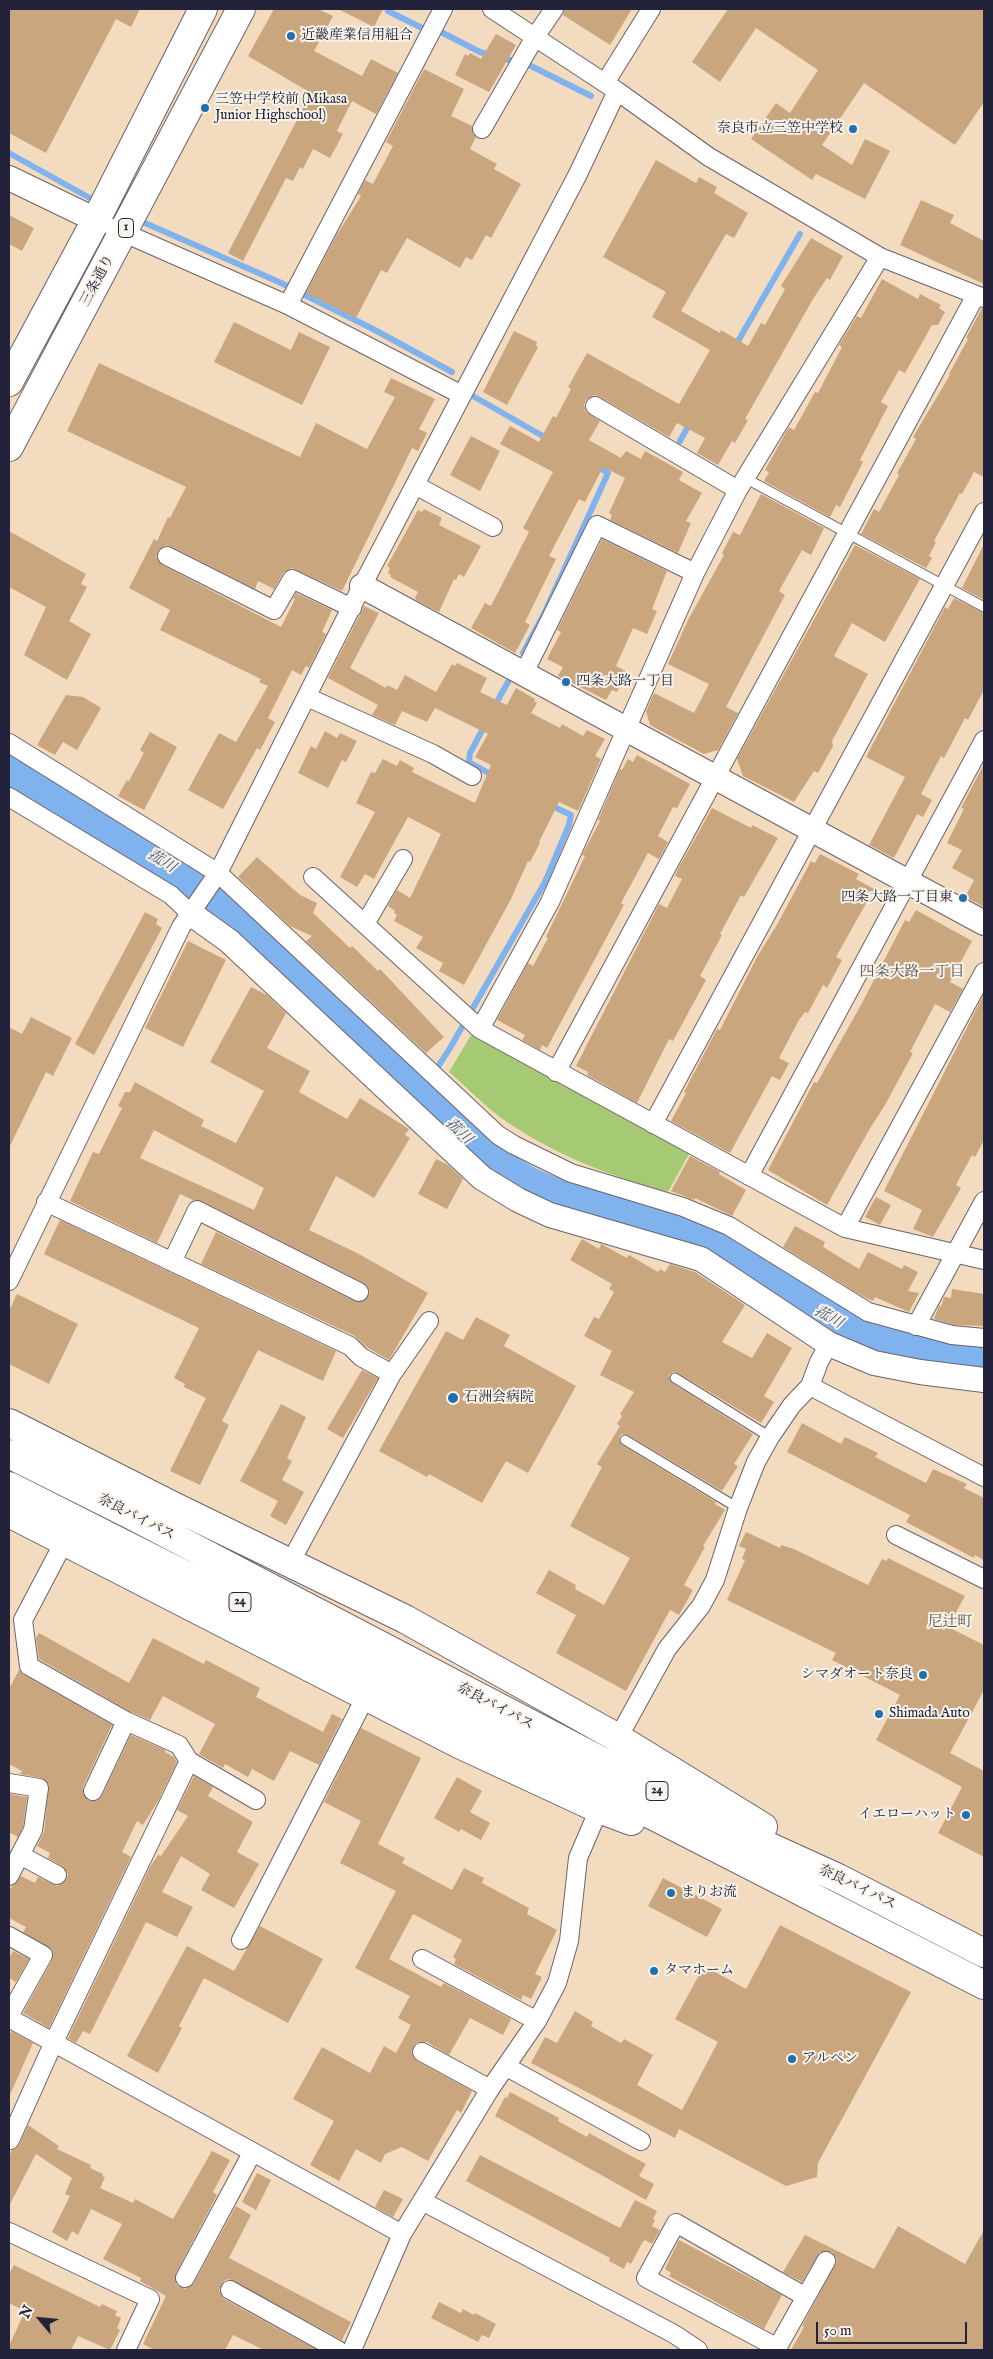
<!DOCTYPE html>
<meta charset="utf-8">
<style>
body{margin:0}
#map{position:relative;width:993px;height:2359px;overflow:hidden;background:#f3dbbf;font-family:"IM FELL English",serif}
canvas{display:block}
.frame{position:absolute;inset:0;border:10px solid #22223b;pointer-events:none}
.north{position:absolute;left:15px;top:2294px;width:50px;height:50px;-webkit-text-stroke:4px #f7f3e8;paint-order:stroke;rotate:298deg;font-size:14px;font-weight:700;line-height:20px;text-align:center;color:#22223b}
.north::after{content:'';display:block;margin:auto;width:18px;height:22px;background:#22223b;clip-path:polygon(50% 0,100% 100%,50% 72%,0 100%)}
.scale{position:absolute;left:816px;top:2322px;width:151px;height:22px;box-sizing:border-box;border:2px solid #22223b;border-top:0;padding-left:6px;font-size:15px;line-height:18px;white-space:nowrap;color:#22223b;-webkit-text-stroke:4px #f7f3e8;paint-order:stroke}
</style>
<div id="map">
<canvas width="993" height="2359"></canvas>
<div class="frame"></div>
<div class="north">N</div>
<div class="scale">50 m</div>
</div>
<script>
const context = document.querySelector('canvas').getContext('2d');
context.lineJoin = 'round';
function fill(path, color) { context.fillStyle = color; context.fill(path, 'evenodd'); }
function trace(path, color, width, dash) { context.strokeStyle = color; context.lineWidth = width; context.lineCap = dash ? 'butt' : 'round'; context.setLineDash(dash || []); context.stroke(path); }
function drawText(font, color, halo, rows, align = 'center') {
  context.font = font + ' "IM FELL English","Noto Serif JP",serif'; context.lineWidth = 4; context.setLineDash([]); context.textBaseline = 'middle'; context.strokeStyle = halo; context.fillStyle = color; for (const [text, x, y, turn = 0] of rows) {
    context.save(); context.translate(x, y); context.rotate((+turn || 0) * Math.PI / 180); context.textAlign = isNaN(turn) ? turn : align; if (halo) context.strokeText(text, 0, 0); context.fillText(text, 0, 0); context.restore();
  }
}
fill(new Path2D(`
 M471 1035 689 1154 668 1192C608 1175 559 1157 507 1122 486 1108 468 1088 449 1072Z`), '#a6ca73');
trace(new Path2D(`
 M388 11 420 27 441 32 480 52 529 65 591 96
 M9 153 97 202
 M136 219 279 282 373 329 452 372
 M734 348 800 234
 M473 396 548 439
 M680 441 691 421
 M523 653 544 614 608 473 596 466
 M494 707 508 682
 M485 725 470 753 469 762 494 776
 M423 1090 450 1048 545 882 569 825 571 815 550 805`), '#80b2ed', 6);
trace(new Path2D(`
 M9 767 196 881 276 947 314 988 358 1031 405 1069 423 1090 431 1107 491 1163 529 1185 564 1200 687 1231 730 1253 815 1312 868 1340 944 1359 984 1365`), '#80b2ed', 36);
fill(new Path2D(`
 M9 9H140L131 27 116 19 46 153 9 133Z
 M274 9H318L333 16 314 51 362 76 371 59 398 73 376 114 352 101 337 131 343 134 330 158 313 149 303 169 300 167 293 181 286 178 243 261 228 253 311 93 248 56Z
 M338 9H383L374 27Z
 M564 9H632L610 45 563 15Z
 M728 9H984V102L955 145 864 83 822 145 852 165 865 139 890 151 865 199 816 174 812 180 751 139 776 103 790 113 818 70 756 28 720 82 692 62Z
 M496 34 516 45 489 92 455 75 465 54 468 56 470 53 481 59Z
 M424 69 464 89 451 116 472 126 473 134 476 137 470 149 497 164 494 169 521 184 491 238 486 235 472 260 466 257 460 268 407 238 387 273 381 270 356 318 306 293 336 236 361 196 358 194 365 180 373 184 393 146 386 142Z
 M656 160 696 183 699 177 717 187 714 193 748 213 734 238 726 234 681 311 720 333 721 330 748 346 761 323 765 325 785 289 781 286 811 238 843 256 830 280 827 278 813 299 745 419 748 420 735 443 732 441 718 465 697 453 705 438 677 423 669 437 600 397 595 395 586 400 584 405 586 412 600 421 589 440 621 458 626 451 641 459 645 451 683 472 679 480 702 493 686 521 691 523 678 553 610 520 612 515 609 513 625 478 603 467 585 502 579 499 549 556 556 559 525 622 530 625 515 653 471 628 485 603 491 606 529 532 523 528 553 472 500 444 510 426 539 442 553 416 556 418 571 389 568 387 587 353 679 404 710 350 652 317 666 292 603 257Z
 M921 200 954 215 950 223 984 241V284L900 245Z
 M9 215 34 228 22 251 9 244Z
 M882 279 918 299 920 294 941 305 939 308 945 312 938 325H932L905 373 899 370 881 402 888 406 860 460 863 462 840 507 836 505 830 517 764 481 769 472 765 470 789 427 794 430 815 392 818 393 842 347 839 345 857 316 861 318Z
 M982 308H984V477L974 472 962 494 960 493 934 541 936 542 929 556 932 558 926 568 861 534 874 509 879 512 899 475 897 473 916 439 913 437 950 375 949 374 968 339 966 338Z
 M234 322 291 350 299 332 330 347 302 405 214 362Z
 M514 331 537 342 536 346 538 347 507 405 483 392Z
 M99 363 300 457 316 423 367 449 395 397 384 392 391 378 435 399 419 429 427 433 418 451 412 448 342 591 292 568 283 573 274 589 258 581 255 589 172 547 166 545 158 551 156 557 162 565 281 627 295 599 293 598 296 593 332 610 322 632 326 634 309 668 306 666 301 675 292 670 268 718 275 722 260 750 257 748 223 809 188 790 219 733 236 742 268 686 259 682 261 679 160 630 170 610 129 588 154 539 157 541 168 517 170 518 186 487 67 431Z
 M471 436 500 451 480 491 450 475Z
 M761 494 824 528 811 555 802 550 779 591 785 595 726 707 738 713 718 750 704 754 650 725 646 711 654 693 694 713 709 684 668 664 688 620 724 555 722 553 733 532 740 535Z
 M424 509 442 518 439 525 481 546 464 577 459 574 456 580 454 579 439 612 416 600 415 597 418 592 390 577 391 575 388 573 390 568 387 566 418 510 422 512Z
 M9 531 86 574 81 584 87 587 69 621 91 634 67 680 24 655 46 607 9 587Z
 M602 539 667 571 652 609 657 611 647 634 633 628 616 666 627 672 617 692 612 690 606 700 558 676 563 667 547 659 561 632 557 630Z
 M984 544V600L962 588Z
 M855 545 920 579 885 642 852 623 834 656 868 674 832 741 833 746 818 773 814 771 794 802 743 776 737 759Z
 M954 598 984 613V690L968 720 965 718 944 758 941 756 921 794 932 800 923 817 917 814 894 858 869 845 905 777 866 757 945 607 948 609Z
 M364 606 379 613 350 668 386 688 387 685 397 690 405 675 436 692 452 664 455 666 457 663 487 678 480 692 507 705 516 688 535 699 534 701 537 703 531 713 560 728 562 724 583 736 587 730 605 739 595 756 601 759 578 811 559 802 539 842 540 843 530 862 528 861 511 899 464 985 439 971 443 963 416 948 423 937 394 921 397 915 394 913 395 911 388 906 397 890 410 898 441 834 408 817 374 879 365 874 357 887 340 877 375 812 356 803 371 772 375 773 383 759 397 766 400 760 414 768 412 772 475 803 491 765 475 757 488 734 435 708 427 722 402 711 395 725 372 715 378 705 328 678Z
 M66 695 83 697 101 708 77 750 63 742 55 755 37 745Z
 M325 731 337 738 340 733 357 741 346 762 342 760 328 788 298 773 311 746 316 749Z
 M150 732 177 747 144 810 118 796 127 780 129 781 144 753 140 750Z
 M637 755 690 784 677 808 673 807 658 836 668 842 659 859 648 853 621 903 624 905 547 1048 542 1045 540 1050 522 1040 525 1035 497 1020 528 963 533 966 548 938 546 937 585 856 582 855 600 821 598 820 620 769 622 770 628 759 633 762Z
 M984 764V907L965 897 974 880 952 868 962 850 947 843 964 809 961 808Z
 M712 808 751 828 752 825 778 838 744 897 741 895 720 934 722 935 700 976 706 980 673 1041 669 1039 637 1103 587 1075 588 1072 576 1066 659 904 667 908 682 879 675 876 678 869Z
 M820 854 859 874 856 879 874 889 836 957 842 960 827 988 823 985 808 1013 805 1012 799 1020 779 1058 789 1063 780 1080 772 1076 730 1153 671 1121 686 1093 684 1092 717 1029 720 1030 757 957 778 923 811 861 815 863Z
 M257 857 300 895 317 903 313 913 350 948 352 946 378 971 380 969 444 1037 426 1053 306 941 312 936 290 926 238 877Z
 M916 910 972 941 950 982 963 989 950 1012 935 1004 910 1052 913 1053 885 1105 869 1130 827 1205 768 1170 814 1082 817 1083 861 1005 905 920 909 922Z
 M145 912 158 919 156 924 162 928 94 1055 75 1044Z
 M188 941 226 960 183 1047 145 1028Z
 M251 987 267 995 286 1013 267 1048 310 1071 299 1092 347 1119 360 1098 409 1129 405 1135 410 1138 374 1198 336 1176 309 1230 357 1253 428 1293 389 1360 365 1346 355 1336 201 1264 216 1232 354 1301H364L370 1292 364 1283 202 1201 193 1200 180 1194 157 1243 70 1201 93 1152 99 1154 122 1108 118 1106 125 1092H130L135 1082 204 1120 201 1126 236 1143 264 1091 210 1062ZM154 1130 264 1188 254 1210 140 1158Z
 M984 994V1140L975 1157 972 1155 956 1185 961 1188 933 1237 913 1229 922 1210 884 1191Z
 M31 1017 72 1038 53 1076 46 1072 9 1148V1027L22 1034Z
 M690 1156 720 1172 719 1174 746 1190 732 1216 695 1198 694 1200 671 1191Z
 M436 1159 448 1165 463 1179 447 1209 418 1194Z
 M876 1197 891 1205 880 1225 865 1217Z
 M60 1220 336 1351 323 1381 258 1350 222 1421 229 1425 200 1485 170 1471 206 1398 184 1387 185 1384 174 1378 199 1328 44 1254Z
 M795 1226 825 1242 823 1247 859 1269 868 1252 902 1269 904 1265 918 1272 908 1291 919 1293 909 1312 875 1297 873 1301 862 1296 783 1247Z
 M582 1239 599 1249 601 1244 627 1258 629 1255 658 1272 660 1269 665 1272 670 1264 695 1272 745 1305 722 1342 752 1358 767 1333 792 1348 764 1396 774 1402 761 1423 678 1373 673 1372 669 1375 672 1383 753 1434 734 1464 738 1466 722 1491 628 1435 622 1434 619 1437 622 1445 716 1502 715 1504 725 1510 703 1546 705 1547 684 1585 693 1590 679 1615 670 1610 626 1691 556 1653 576 1615 536 1593 549 1570 576 1585 575 1589 604 1605 630 1558 570 1526 602 1467 597 1464 620 1426 617 1424 622 1416 620 1414 634 1392 600 1375 612 1351 584 1336 594 1317 599 1319 614 1292 609 1289 612 1284 570 1260Z
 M952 1289 984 1294V1326L954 1325 934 1319 939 1305 941 1307 944 1297 951 1298Z
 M17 1294 78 1324 49 1384 9 1364V1311Z
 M476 1317 510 1335 504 1346 576 1386 528 1473 506 1461 482 1503 429 1474 427 1477 379 1451 446 1331 463 1340Z
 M362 1370 378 1378 343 1438 327 1429Z
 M281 1404 306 1417 287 1458 292 1461 282 1480 304 1492 286 1525 270 1516 278 1501 240 1481Z
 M802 1423 841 1444 845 1437 878 1453 875 1457 926 1483 933 1469 967 1484 964 1488 984 1498V1560L975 1555 974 1558 906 1522 910 1515 787 1452Z
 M746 1532 780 1548 781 1545 794 1549 868 1585 882 1559 887 1561 888 1558 965 1596 948 1627 984 1645V1690L950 1753 984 1771V1857L938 1833 962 1787 876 1740 900 1695 832 1660 836 1653 727 1600 745 1560 742 1559 746 1549 739 1546Z
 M39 1633 129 1683 153 1638 204 1664 206 1660 260 1688 256 1697 323 1732 332 1714 342 1719 319 1765 290 1751 274 1781 252 1769 248 1777 225 1764 223 1768 199 1754 215 1724 163 1696 150 1720 131 1712 39 1659 36 1638Z
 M19 1670 24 1675 112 1725 83 1787V1792L88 1800 94 1801 102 1796 131 1735 165 1750V1752L174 1757 177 1762 158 1801 143 1825 137 1821 122 1852 131 1857 49 2028 23 2013 52 1960V1950L23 1932 26 1927 9 1918V1890L21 1876 35 1883 38 1877 57 1886 66 1880 68 1874 62 1866 48 1858 50 1853 37 1846 44 1832 49 1784 41 1778 20 1774 22 1771 9 1764V1689Z
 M361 1728 421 1758 378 1844 405 1858 402 1863 452 1890 464 1868 484 1878 482 1883 529 1908 527 1914 557 1930 535 1974 542 1977 531 1999 523 1995 521 2000 454 1964 456 1959 453 1957 462 1940 413 1914 389 1959 441 1987 444 1983 511 2019 503 2035 470 2018 449 2055 427 2042 416 2043 411 2052 417 2061 472 2091 461 2113 457 2110 428 2161 402 2147 385 2154 381 2163 356 2149 339 2181 310 2165 334 2121 293 2099 322 2047 370 2073 384 2046 396 2053 411 2025 398 2018 410 1996 355 1968 396 1891 340 1863 361 1821 324 1802Z
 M194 1776 213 1787 208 1796 253 1822 237 1852 259 1864 234 1908 201 1890 210 1874 181 1856 162 1892 193 1907 177 1937 146 1922 90 2034 83 2031 76 2043 68 2038 150 1867 158 1855 161 1856 188 1816 177 1810Z
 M457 1777 482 1791 470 1812 490 1823 481 1840 461 1829 459 1832 434 1818Z
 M10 1794 27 1797 23 1827 18 1837 9 1832Z
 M663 1878 722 1909 707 1937 648 1906Z
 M780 1925 911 1992 818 2163 817 2177 786 2186 679 2129 675 2138 531 2063 545 2037 557 2043 575 2011 593 2022 591 2026 621 2043 624 2039 653 2055 637 2085 682 2110 718 2042 675 2019 704 1966 746 1989Z
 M260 1926 323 1959 288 2023 204 1978 179 2026 182 2028 158 2073 127 2056 187 1946 234 1971Z
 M13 1951 29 1959 16 1982 9 1978V1959Z
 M11 2031 33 2043 9 2097V2037Z
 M510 2092 559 2118 558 2121 587 2137 589 2133 646 2164 639 2176 654 2184 646 2200 495 2116 505 2097 507 2098Z
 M28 2125 59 2146 57 2149 91 2165 90 2168 103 2174 102 2176 105 2177 100 2188 133 2203 135 2199 173 2219 212 2151 230 2160 213 2192 217 2195 176 2273V2284L185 2289 194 2283 236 2206 251 2215 229 2258 351 2322 342 2340 229 2279 224 2281 219 2290 224 2299 317 2350H264L233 2335 225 2350H155L143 2344 166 2296 140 2281 141 2278 103 2259 122 2224 91 2209 78 2235 72 2231 67 2241 52 2232 70 2196 65 2194 72 2178 36 2154 9 2206V2156L12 2150 19 2145Z
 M480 2155 620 2228 635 2200 657 2211 653 2219 655 2220 652 2226 660 2230 652 2244 645 2240 642 2243 631 2264 627 2262 624 2269 609 2261 610 2258 466 2181Z
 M257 2173 271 2180 256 2210 242 2202Z
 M384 2190 403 2199 393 2217 375 2207Z
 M898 2226 965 2264 984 2230V2350H791L804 2327 802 2326 837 2261 832 2252H820L802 2282 783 2272 805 2235 874 2269Z
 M679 2240 782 2295 764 2329 669 2276 671 2273 665 2269Z
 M14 2265 100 2307 102 2304 117 2311 115 2315 121 2318 117 2328 120 2330 110 2350 78 2336 71 2350H9V2346L25 2311 9 2303V2274Z
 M439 2302 461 2313 463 2309 474 2315 475 2313 496 2324 489 2338 482 2335 478 2342 431 2318Z`), '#caa67e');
const lane = new Path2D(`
 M745 478 984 607
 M675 1378 770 1437
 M625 1440 738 1508`);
const street = new Path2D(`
 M492 9 617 91 709 157 880 257 984 298
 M605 83 651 9
 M482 129 535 37 554 9
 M113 228 288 305 462 395
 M288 305 443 9
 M595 406 738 490
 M415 485 493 527
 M167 556 274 610 292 579 352 608
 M524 673 597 525 695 573
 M307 697 433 754 472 776
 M9 743 218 873 498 1135 514 1145 571 1173 683 1207 729 1226 868 1312 952 1335 984 1338
 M9 797 171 895 190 913
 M313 877 480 1029 845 1228 984 1260
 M365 924 403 859
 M480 1029 550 902 695 573 738 490 880 257
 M556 1072 976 295
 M653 1124 984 512
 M749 1176 984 740
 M46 1202 350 1346 361 1357 392 1374
 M845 1228 984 972
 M172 1262 197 1210 359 1292
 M9 1281 181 927 218 873 362 586 578 174 617 91
 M916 1326 984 1201
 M810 1386 984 1477
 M896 1535 984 1579
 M290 1563 392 1374 429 1321
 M618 1738 667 1649 701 1606 715 1580 738 1508 756 1462 770 1437 792 1405 810 1386 819 1362 829 1344
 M189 1761 256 1800
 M9 1783 39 1788 33 1830 9 1876
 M93 1791 126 1721
 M20 1855 57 1875
 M9 1936 43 1955 9 2016
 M241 1940 366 1696
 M422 1959 537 2021
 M9 2018 402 2234
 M422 2052 490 2089
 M507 2067 641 2141
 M10 2140 53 2044 189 1761 179 1745 126 1721 29 1666 23 1620 64 1542
 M422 2201 674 2334 698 2350
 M9 2232 150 2299 126 2350
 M185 2278 252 2153
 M230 2290 338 2350
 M778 2348 646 2278 676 2223 806 2297
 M352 2350 402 2234 490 2089 537 2021 557 1983 569 1941 578 1858 599 1809
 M776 2350 826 2261`);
const secondary = new Path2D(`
 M9 178 96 220
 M362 586 984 923
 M190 913 229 941 482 1178 518 1200 550 1215 701 1259 829 1344 874 1363 920 1372 984 1380`);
const primary = new Path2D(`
 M9 382 96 220 203 9
 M9 447 241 9`);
const highway = new Path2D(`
 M9 1423 173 1506 405 1619 618 1738 763 1827
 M9 1454 131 1515 739 1833 838 1878 984 1953
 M9 1486 470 1719 605 1791 984 1985
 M9 1513 459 1744 599 1809 631 1821`);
trace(lane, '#6b6369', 11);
trace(street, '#6b6369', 20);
trace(secondary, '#6b6369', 26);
trace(primary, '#6b6369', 30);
trace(highway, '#6b6369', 30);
trace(lane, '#fff', 9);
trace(street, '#fff', 18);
trace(secondary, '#fff', 24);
trace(primary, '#fff', 28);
trace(highway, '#fff', 28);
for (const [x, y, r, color] of [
 [291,36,5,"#1f6fb2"],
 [205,108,5,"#1f6fb2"],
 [853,129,5,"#1f6fb2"],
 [566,682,5,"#1f6fb2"],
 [963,898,5,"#1f6fb2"],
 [453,1398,6,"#1f6fb2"],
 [923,1675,5,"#1f6fb2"],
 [879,1714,5,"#1f6fb2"],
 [966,1815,5,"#1f6fb2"],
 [671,1893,5,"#1f6fb2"],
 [654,1971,5,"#1f6fb2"],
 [792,2059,5,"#1f6fb2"]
]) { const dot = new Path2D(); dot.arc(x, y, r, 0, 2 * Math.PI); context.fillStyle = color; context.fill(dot); trace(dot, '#f7f3e8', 2); }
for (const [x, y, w] of [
 [126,228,15],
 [240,1602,22],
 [657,1791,22]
]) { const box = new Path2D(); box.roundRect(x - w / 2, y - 9.5, w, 19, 4); context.fillStyle = '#f7f3e8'; context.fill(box); trace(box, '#22223b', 1); }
drawText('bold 12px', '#22223b', null, [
 ["1",126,228],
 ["24",240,1602],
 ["24",657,1791]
]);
drawText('14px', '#22223b', '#f7f3e8', [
 ["近畿産業信用組合",301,36],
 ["三笠中学校前 (Mikasa",215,100],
 ["Junior Highschool)",215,116],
 ["奈良市立三笠中学校",843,129,"right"],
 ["四条大路一丁目",576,682],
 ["四条大路一丁目東",953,898,"right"],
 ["石洲会病院",464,1398],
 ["シマダオート奈良",913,1675,"right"],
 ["Shimada Auto",889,1714],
 ["イエローハット",956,1815,"right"],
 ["まりお流",681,1893],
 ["タマホーム",664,1971],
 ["アルペン",802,2059]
], 'left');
drawText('14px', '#22223b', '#f7f3e8', [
 ["三条通り",98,281,-62],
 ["奈良バイパス",136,1518,27],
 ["奈良バイパス",495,1707,28],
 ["奈良バイパス",857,1888,26]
]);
drawText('italic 15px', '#435479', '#f7f3e8', [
 ["菰川",161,862,32],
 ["菰川",458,1132,43],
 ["菰川",828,1318,29]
]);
drawText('15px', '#5d5052', '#f7f3e8', [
 ["四条大路一丁目",912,973],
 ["尼辻町",950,1623]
]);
</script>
